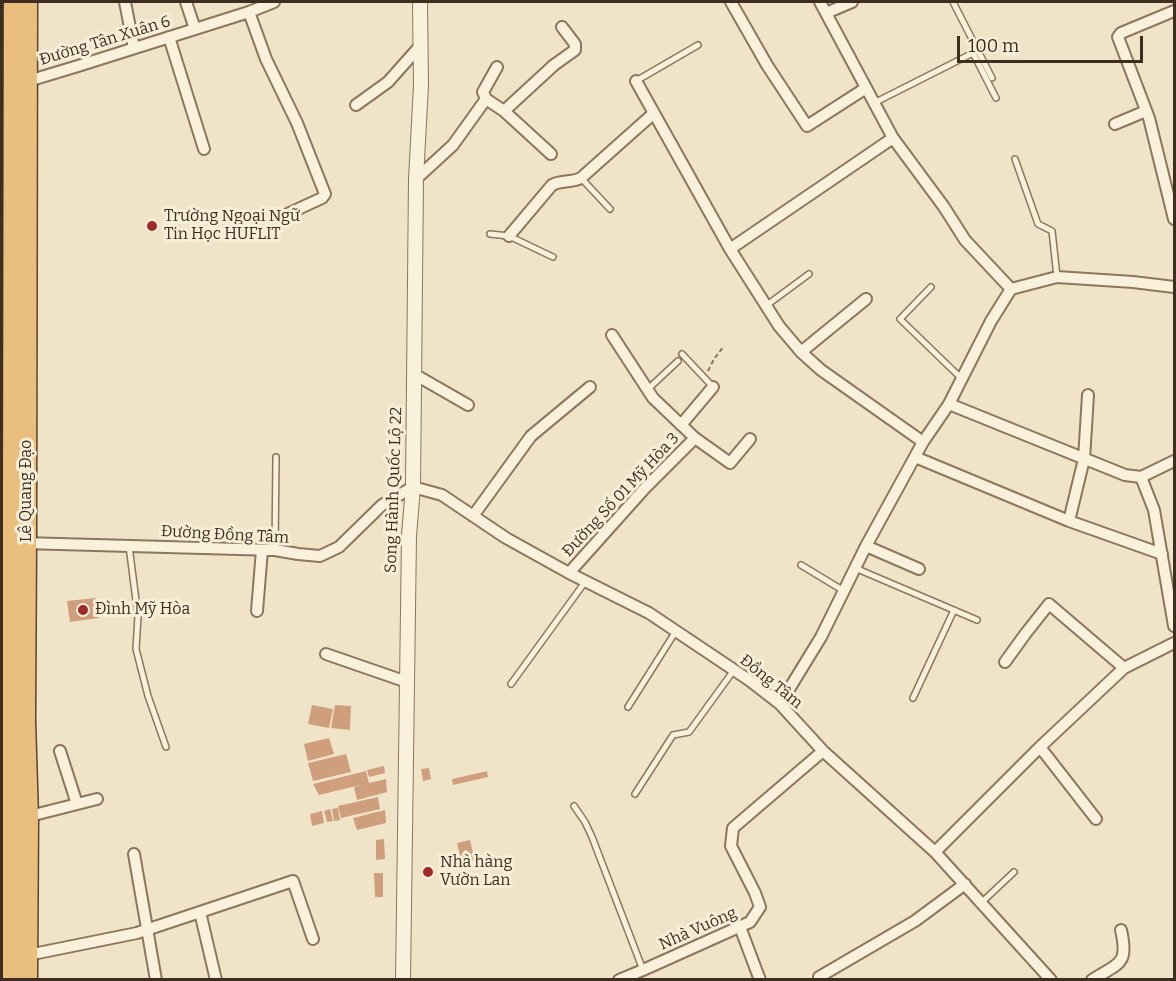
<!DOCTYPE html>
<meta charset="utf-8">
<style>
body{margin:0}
#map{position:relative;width:1176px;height:981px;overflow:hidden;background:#f0e4c8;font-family:Bitter,serif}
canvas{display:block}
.frame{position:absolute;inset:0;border:3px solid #3d2e20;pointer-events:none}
.scale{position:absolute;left:957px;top:36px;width:186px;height:27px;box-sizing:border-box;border:3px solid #3d2e20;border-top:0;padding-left:8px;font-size:18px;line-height:21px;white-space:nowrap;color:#3d2e20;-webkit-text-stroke:4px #f7eed8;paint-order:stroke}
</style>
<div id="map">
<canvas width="1176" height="981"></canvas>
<div class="frame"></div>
<div class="scale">100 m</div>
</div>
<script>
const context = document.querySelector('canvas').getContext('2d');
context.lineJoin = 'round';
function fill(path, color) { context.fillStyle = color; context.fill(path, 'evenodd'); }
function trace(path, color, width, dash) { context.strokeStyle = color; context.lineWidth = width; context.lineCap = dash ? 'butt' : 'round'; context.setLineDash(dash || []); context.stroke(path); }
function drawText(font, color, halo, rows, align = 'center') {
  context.font = font + ' Bitter,serif'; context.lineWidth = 6; context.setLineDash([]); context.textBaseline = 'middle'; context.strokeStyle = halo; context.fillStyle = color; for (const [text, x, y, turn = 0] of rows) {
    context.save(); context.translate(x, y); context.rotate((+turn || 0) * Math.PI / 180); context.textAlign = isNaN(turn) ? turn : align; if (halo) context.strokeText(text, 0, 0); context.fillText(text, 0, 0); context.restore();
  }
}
fill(new Path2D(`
 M96 598 99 618 70 622 67 601Z
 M312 705 333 709 329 728 308 724Z
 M335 705 351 706 350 730 331 728Z
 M329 738 334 754 308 761 304 744Z
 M346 754 351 772 313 781 308 763Z
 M384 766 385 773 369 777 367 770Z
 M429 768 431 779 423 781 421 769Z
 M366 771 369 783 386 779 387 792 357 800 354 787 364 784 319 795 313 784Z
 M487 771 488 777 453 785 452 779Z
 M378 797 380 809 341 818 338 806Z
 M338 808 340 820 334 821 332 809Z
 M330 809 333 821 327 822 324 811Z
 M385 810 386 823 357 830 353 818Z
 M322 811 324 823 312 826 310 814Z
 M384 839 385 859 376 860V840Z
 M470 840 475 861 462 864 457 843Z
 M374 873H383V897H375Z`), '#cf9f7d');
const service = new Path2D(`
 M953 2 992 78
 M636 81 698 45
 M874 103 973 53 996 98
 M1015 159 1038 224 1052 231 1057 277
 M581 178 610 209
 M490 234 509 236 553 257
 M931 287 900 319 962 379
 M767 305 809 274
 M682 354 713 387
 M647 390 678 361
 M129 546 138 616 136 649 148 696 166 747
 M275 550 276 457
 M801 565 844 591
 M855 568 977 620
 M511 684 585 582
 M913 698 954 610
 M628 707 676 631
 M635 794 673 735 689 732 734 670
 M574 806 585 822 592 837 643 970
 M981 903 1014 872`);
const minor = new Path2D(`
 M125 2 134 48
 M186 2 195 29
 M731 2 767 65 807 126 866 88
 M820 2 893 138 944 207 965 240 1011 289
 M1174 11 1121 33 1118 37 1149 118 1174 219
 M249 12 266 59 297 123 325 194 322 198 283 216
 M826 13 852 2
 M169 37 204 149
 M636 81 730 249 779 326 801 352 821 370 923 442
 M25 82 78 66 249 12 274 2
 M486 99 504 111 551 154
 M356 105 388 82 420 46
 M504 111 554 65 575 50V44L562 27
 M1115 124 1146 111
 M416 179 453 145 486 99 483 92 497 67
 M509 236 552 185C560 180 571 183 581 178L654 113
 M730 249 893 138
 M612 335 653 398 695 438 730 463 750 439
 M801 352 866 299
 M414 374 468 405
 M949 404 1125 475 1141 477 1154 510 1174 626
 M681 425 713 387
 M915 457 1069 521 1162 554
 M1141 477 1174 461
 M473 516 531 436 590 387
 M1069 521 1084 459 1088 395
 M23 543 275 550 298 554 320 556 339 547 382 505 413 487 442 495 506 538 569 573 649 613 749 680 780 704 823 751 935 852 1051 980
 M866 546 919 569
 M569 573 645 488 695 438
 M257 611 262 550
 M326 654 407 682
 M1005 662 1026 633 1049 604 1124 668
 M780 704 821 637 866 546 923 442 949 404 991 321 1011 289 1057 277 1133 282 1174 287
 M1040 747 1096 819
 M60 751 77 804
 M26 817 97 799
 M935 852 1040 747 1124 668 1174 643
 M134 854 156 980
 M200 912 216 980
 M740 927 760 980
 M23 956 137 933 293 881 313 939
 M819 977 915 921 965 884
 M619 980 643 970 750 922 760 907 755 893 731 846 733 828 823 751
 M1092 980C1119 963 1129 965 1121 930`);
const tertiary = new Path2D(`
 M403 980 409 536 413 487 416 179 421 85 420 2`);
const trunk = new Path2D(`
 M28 2 27 543 26 720 29 817 28 980
 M11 980 13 2`);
trace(service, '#8d765c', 8);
trace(minor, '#8d765c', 14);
trace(tertiary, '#8d765c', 16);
trace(trunk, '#5b4430', 21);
trace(new Path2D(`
 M708 371 714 359 724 346`), '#8d765c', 2, [4.5, 3]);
trace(service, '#faf1dc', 5);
trace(minor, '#faf1dc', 10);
trace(tertiary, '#faf1dc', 14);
trace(trunk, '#eabe7c', 18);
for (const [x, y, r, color] of [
 [152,226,6,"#9e2a2b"],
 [83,610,6,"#9e2a2b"],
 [428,872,6,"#9e2a2b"]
]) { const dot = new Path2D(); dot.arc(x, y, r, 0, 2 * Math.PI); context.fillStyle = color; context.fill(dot); trace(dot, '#f7eed8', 2); }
drawText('16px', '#3d2e20', '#f7eed8', [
 ["Đường Tân Xuân 6",105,41,-17],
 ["Song Hành Quốc Lộ 22",394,490,-88],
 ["Lê Quang Đạo",27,491,-90],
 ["Đường Số 01 Mỹ Hòa 3",621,495,-47],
 ["Đường Đồng Tâm",225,535,3],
 ["Đồng Tâm",771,682,39],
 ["Nhà Vuông",698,929,-24]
]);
drawText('16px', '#3d2e20', '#f7eed8', [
 ["Trường Ngoại Ngữ",164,217],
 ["Tin Học HUFLIT",164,235],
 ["Đình Mỹ Hòa",95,610],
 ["Nhà hàng",440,863],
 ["Vườn Lan",440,881]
], 'left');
</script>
